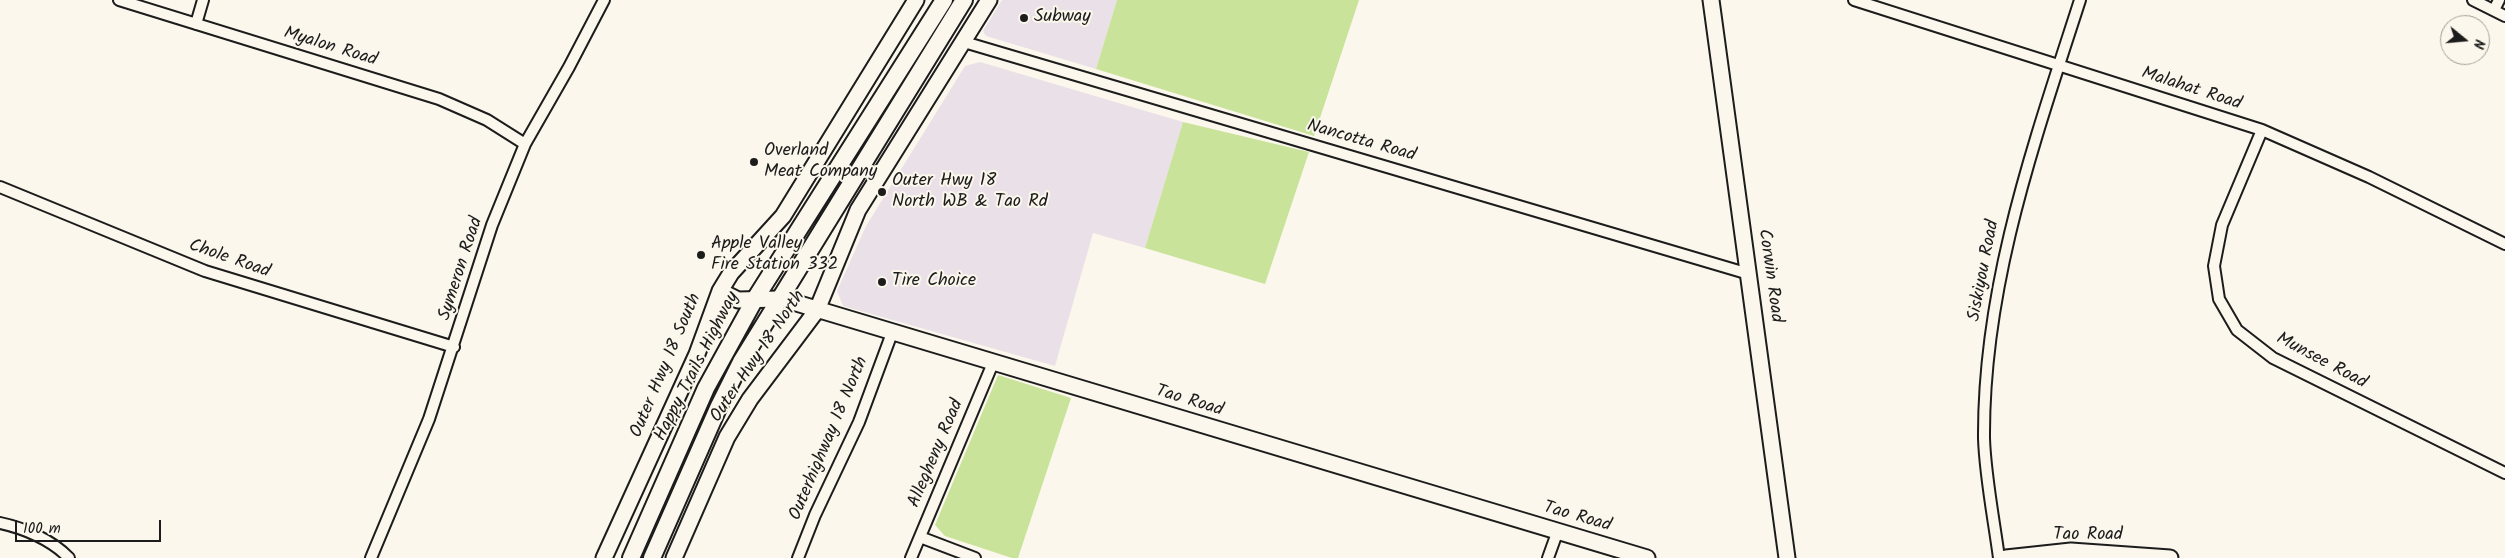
<!DOCTYPE html>
<style>
body{margin:0}
#map{position:relative;width:2505px;height:558px;overflow:hidden;background:#fbf7ec;font-family:Kalam,sans-serif}
canvas{display:block}
.north{position:absolute;left:2440px;top:15px;width:50px;height:50px;box-sizing:border-box;background:#fbf7ec;border:1px solid #a29f99;border-radius:50%;rotate:107deg;font-size:14px;font-weight:700;line-height:20px;text-align:center;color:#1c1c1c}
.north::after{content:'';display:block;margin:auto;width:18px;height:22px;background:#1c1c1c;clip-path:polygon(50% 0,100% 100%,50% 72%,0 100%)}
.scale{position:absolute;left:15px;top:520px;width:146px;height:22px;box-sizing:border-box;border:2px solid #1c1c1c;border-top:0;padding-left:6px;font-size:15px;line-height:18px;white-space:nowrap;color:#1c1c1c;-webkit-text-stroke:4px #fbf7ec;paint-order:stroke}
</style>
<div id="map">
<canvas width="2505" height="558"></canvas>
<div class="north">N</div>
<div class="scale">100 m</div>
</div>
<script>
const context = document.querySelector('canvas').getContext('2d');
context.lineJoin = 'round';
function fill(path, color) { context.fillStyle = color; context.fill(path, 'evenodd'); }
function trace(path, color, width, dash) { context.strokeStyle = color; context.lineWidth = width; context.lineCap = dash ? 'butt' : 'round'; context.setLineDash(dash || []); context.stroke(path); }
function drawText(font, color, halo, rows, align = 'center') {
  context.font = font + ' Kalam,sans-serif'; context.lineWidth = 4; context.setLineDash([]); context.textBaseline = 'middle'; context.strokeStyle = halo; context.fillStyle = color; for (const [text, x, y, turn = 0] of rows) {
    context.save(); context.translate(x, y); context.rotate((+turn || 0) * Math.PI / 180); context.textAlign = isNaN(turn) ? turn : align; if (halo) context.strokeText(text, 0, 0); context.fillText(text, 0, 0); context.restore();
  }
}
fill(new Path2D(`
 M1002 0H1117L1096 69 986 36 983 31Z
 M980 62 1183 122 1145 248 1093 233 1055 366 843 306 837 291 866 226 965 66Z`), '#eae0e7');
fill(new Path2D(`
 M1117 0H1359L1314 136 1096 69Z
 M1183 122 1309 152 1265 284 1145 248Z
 M998 375 1071 398 1018 558H1012L945 536 935 525Z`), '#c9e39a');
const street = new Path2D(`
 M119 0 439 99 487 120 525 144
 M1854 0 2262 130 2369 177 2505 244
 M2473 0 2505 16
 M2494 10 2499 0
 M196 24 203 0
 M964 42 1749 274
 M2262 130 2222 225 2214 266 2219 299 2237 330 2273 358 2505 473
 M0 187 205 271 454 347
 M0 523C24 528 52 540 69 558
 M920 537 975 558
 M371 558 429 419 492 225 525 144 569 67 604 0
 M798 558 815 515 859 422 892 333
 M911 558 993 363
 M1548 558 1557 533
 M1999 558C1994 520 1985 475 1984 438 1983 286 2034 143 2080 0`);
const secondary = new Path2D(`
 M1711 0 1787 558
 M720 291 738 300 779 299 793 302 1647 558
 M604 558 697 354 720 291 731 273 783 216 916 0
 M674 558 727 437 750 399 817 310 858 210 989 0
 M2006 558 2071 551 2170 558`);
const primary = new Path2D(`
 M631 558 706 388 755 299 944 0
 M652 558 719 406 741 362 964 0`);
trace(street, '#1c1c1c', 14);
trace(secondary, '#1c1c1c', 19);
trace(primary, '#1c1c1c', 20);
trace(street, '#fbf7ec', 10);
trace(secondary, '#fbf7ec', 15);
trace(primary, '#fbf7ec', 16);
for (const [x, y, r, color] of [
 [1024,18,5,"#1c1c1c"],
 [754,162,5,"#1c1c1c"],
 [882,192,5,"#1c1c1c"],
 [701,255,5,"#1c1c1c"],
 [882,282,5,"#1c1c1c"]
]) { const dot = new Path2D(); dot.arc(x, y, r, 0, 2 * Math.PI); context.fillStyle = color; context.fill(dot); trace(dot, '#fbf7ec', 2); }
drawText('18px', '#1c1c1c', '#fbf7ec', [
 ["Subway",1034,18],
 ["Overland",764,152],
 ["Meat Company",764,173],
 ["Outer Hwy 18",892,182],
 ["North WB & Tao Rd",892,203],
 ["Apple Valley",711,245],
 ["Fire Station 332",711,266],
 ["Tire Choice",892,282]
], 'left');
drawText('18px', '#1c1c1c', '#fbf7ec', [
 ["Myalon Road",330,48,17],
 ["Malahat Road",2191,90,18],
 ["Nancotta Road",1361,142,16],
 ["Chole Road",229,260,19],
 ["Symeron Road",462,269,-72],
 ["Siskiyou Road",1985,271,-79],
 ["Corwin Road",1769,276,82],
 ["Outer Hwy 18 North",759,357,-56],
 ["Munsee Road",2321,362,28],
 ["Outer Hwy 18 South",667,366,-67],
 ["Happy Trails Highway",698,367,-63],
 ["Tao Road",1189,402,17],
 ["Outerhighway 18 North",830,439,-67],
 ["Allegheny Road",937,454,-67],
 ["Tao Road",1577,518,16],
 ["Tao Road",2088,536]
]);
</script>
